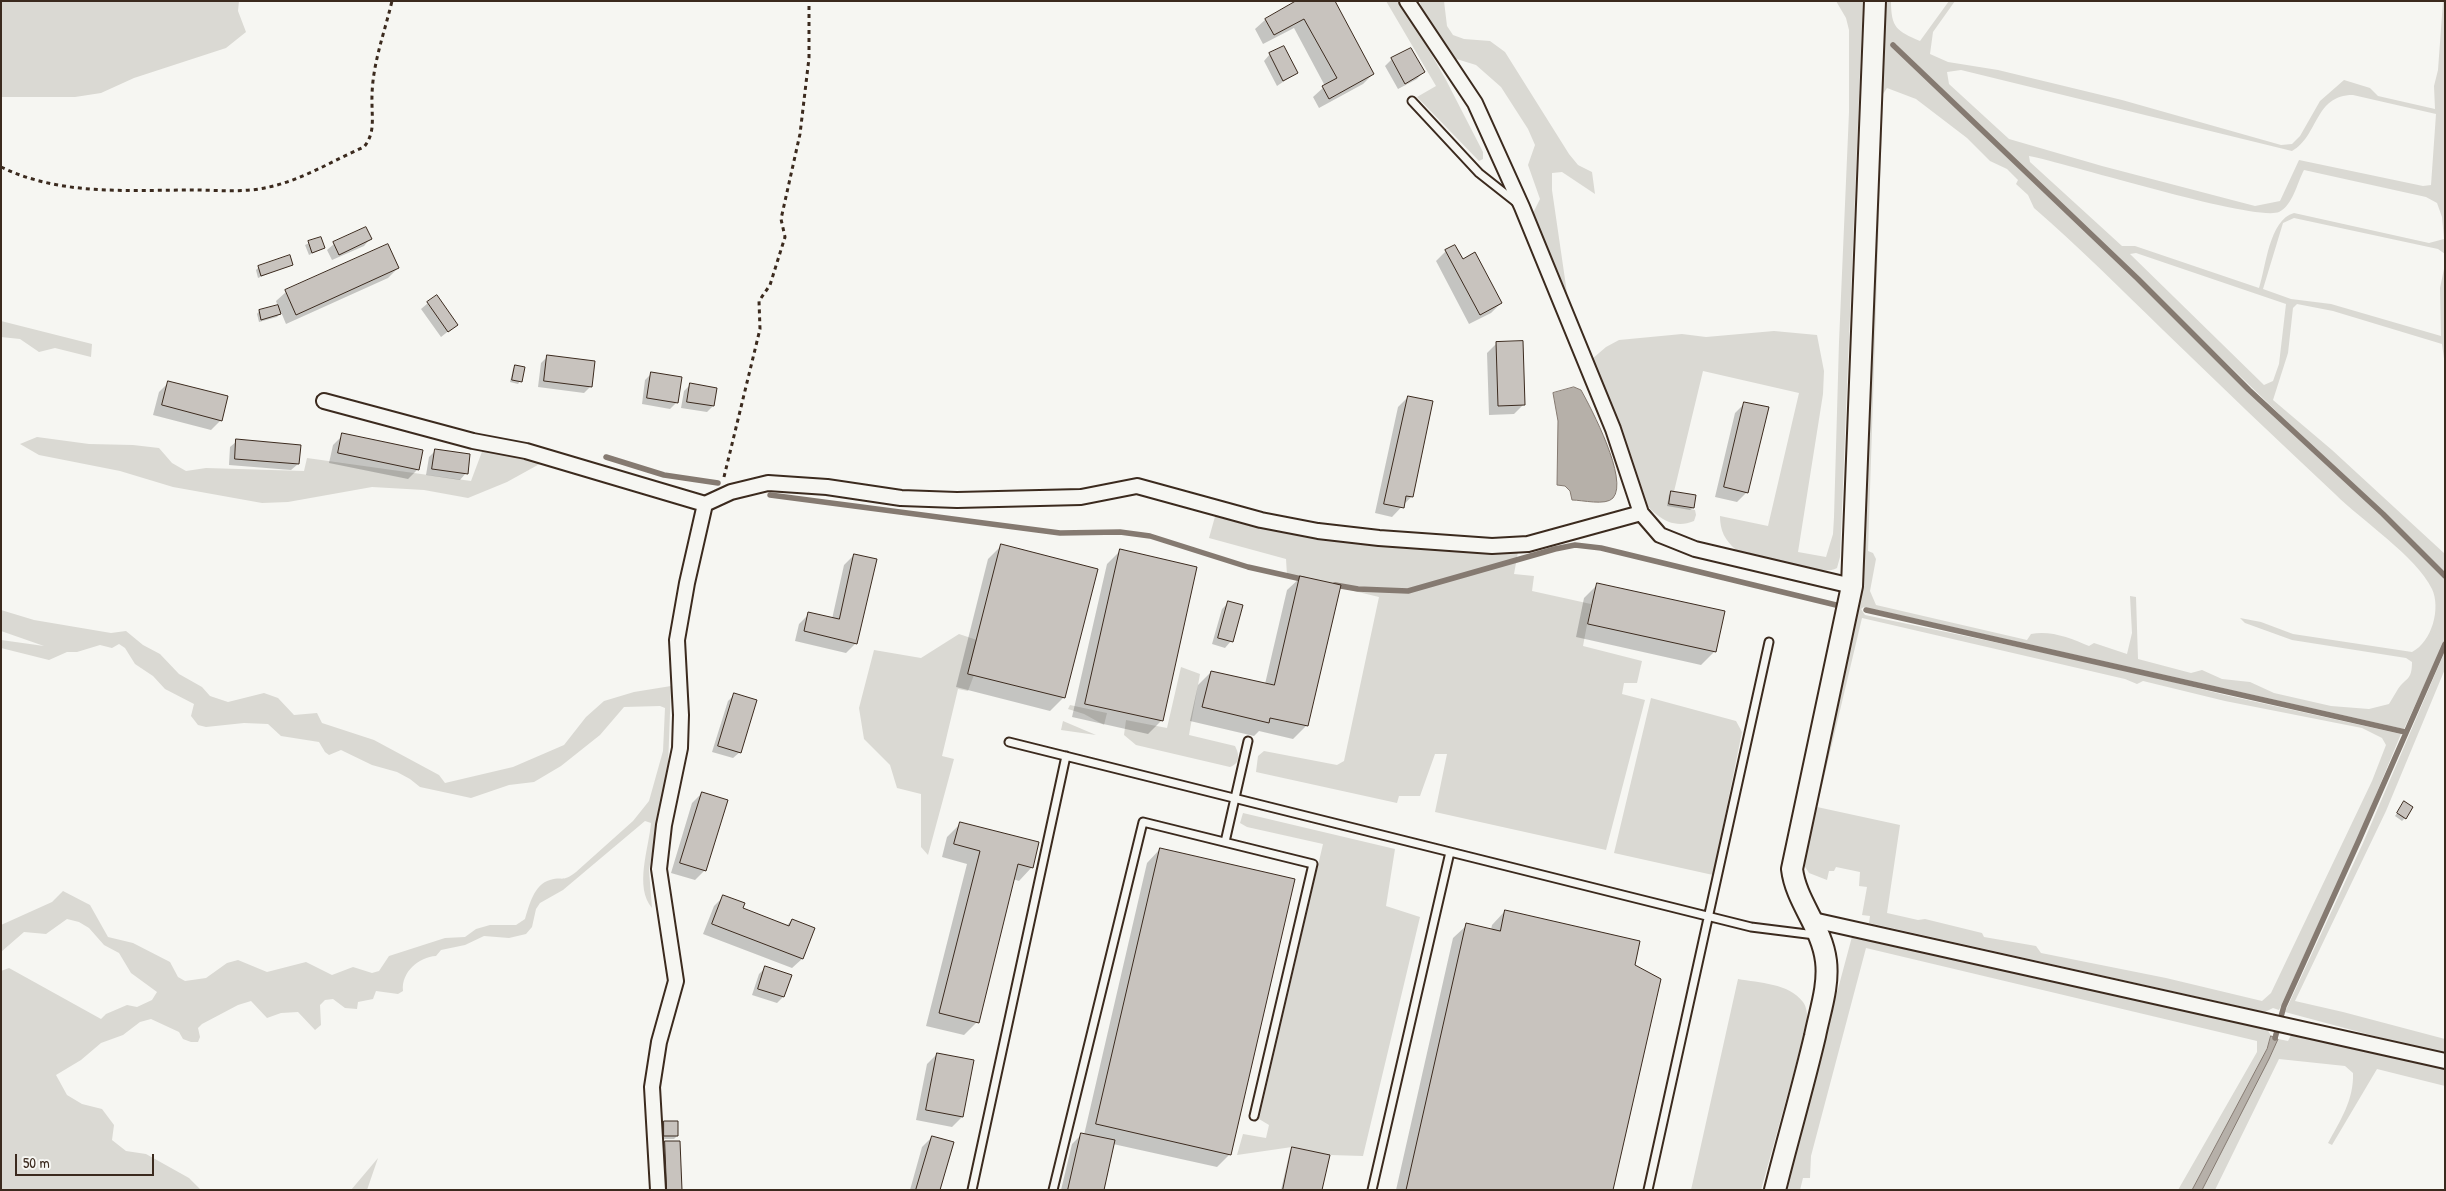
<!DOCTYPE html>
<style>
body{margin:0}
#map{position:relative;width:2446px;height:1191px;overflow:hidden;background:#f6f6f2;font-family:"Patrick Hand",sans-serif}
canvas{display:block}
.frame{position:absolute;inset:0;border:2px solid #3b2a1e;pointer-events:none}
.scale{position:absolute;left:15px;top:1154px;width:139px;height:22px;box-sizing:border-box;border:2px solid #3b2a1e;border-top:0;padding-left:6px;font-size:15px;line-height:18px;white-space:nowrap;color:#3b2a1e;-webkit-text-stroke:4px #f6f6f2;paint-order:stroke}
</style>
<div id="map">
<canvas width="2446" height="1191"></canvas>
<div class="frame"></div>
<div class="scale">50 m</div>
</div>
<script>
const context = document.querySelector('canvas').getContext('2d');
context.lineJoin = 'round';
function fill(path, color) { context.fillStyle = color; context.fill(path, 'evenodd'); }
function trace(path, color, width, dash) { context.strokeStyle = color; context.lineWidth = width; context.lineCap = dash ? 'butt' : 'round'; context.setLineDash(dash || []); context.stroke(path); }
fill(new Path2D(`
 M1 1H239L238 11 246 32 226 48 134 78 101 93 75 97H1Z
 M1386 1H1401L1446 80 1483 152V159L1479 161 1417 97 1436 86Z
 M1420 1H1444L1447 26 1453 35 1464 39 1490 41 1505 52 1569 154 1578 165 1592 172 1595 194 1562 172 1552 173V190L1567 293 1533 213 1540 199 1528 165 1535 145 1528 129 1501 87 1476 65 1450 57 1422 15Z
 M1836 1H1863L1840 557 1837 568C1819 578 1757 555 1736 550 1725 540 1720 531 1720 516L1768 526 1799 393 1703 371 1671 504 1695 510 1696 515 1694 521C1671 531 1653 514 1640 497L1592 359 1606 347 1619 340 1682 334 1706 337 1774 331 1817 335 1824 371 1823 394 1798 552 1826 557 1833 534 1834 517 1839 342 1849 112V30L1846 18Z
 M1880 1H1891C1891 28 1897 31 1920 41L1949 1H1955L1933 32 1930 54 1948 62 1998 70 2122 100 2281 145 2292 144 2300 136 2320 101 2344 80 2370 88 2378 96 2435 109 2434 86 2438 70 2443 1H2445V254L2438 249 2294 218 2283 223 2263 289 2291 299 2331 304 2441 336 2440 288 2445 264V366L2442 344 2333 311 2297 304 2293 308 2288 353 2273 400 2332 450 2445 554V574L1896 44H1892L1893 48 2137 281 2247 391 2382 516 2445 579V640L2404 729 1864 607 1861 609 1865 615 2113 667 2225 695 2401 734 2357 840 2279 1010 2273 1008 2265 1012 1869 923 1870 916 1862 915 1867 887 1859 886 1860 872 1836 867 1834 871H1829L1827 880 1809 873 1800 859 1853 608ZM1961 70 2292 151C2319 136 2314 95 2353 95L2436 114 2431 185 2423 186 2299 160 2280 201 2255 206 2102 166 2009 139 1949 84 1947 72ZM1887 88 1916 99 1967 138 1990 161 2007 169 2018 180 2016 184 2028 195 2034 208C2079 247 2121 289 2163 330 2220 385 2277 440 2335 494 2362 521 2416 556 2432 589 2441 608 2432 642 2412 652L2293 634 2261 622 2240 618 2245 623 2292 640 2406 658 2412 662C2412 681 2406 677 2398 689 2395 694 2392 699 2389 704L2369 709 2331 706 2274 693 2250 682 2222 679 2202 670 2191 673 2138 659 2136 597 2130 596 2132 633 2127 654 2094 643 2089 646C2071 638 2050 630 2031 634L2027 640 1876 605 1870 591 1876 559 1873 553 1868 551 1883 94ZM2029 156C2070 164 2255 222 2279 212 2293 205 2297 183 2304 170L2426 197 2437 203 2442 217 2444 239 2429 243 2294 213C2269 220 2266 267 2259 288L2135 246H2122L2030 162ZM2136 253 2286 304 2279 364 2273 381 2264 385 2130 254ZM1862 618 2125 679 2137 684 2143 681 2225 701 2362 728 2382 738 2386 745 2372 781 2271 993 2262 1001 2166 978 2041 953 2036 946 1984 937 1982 933 1925 919 1918 920 1887 913 1900 825 1817 807Z
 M1 321 92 344 91 357 55 348 39 352 20 339 1 337Z
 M37 437 89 444 133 445 159 448 172 463 186 471 206 468 304 471 307 458 471 481 483 449 545 461 507 482 468 498 424 490 372 487 288 502 262 503 173 487 120 471 39 455 20 444Z
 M1216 513 1518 552 1514 574 1534 576 1532 591 1591 604 1583 646 1642 661 1637 683H1624L1622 694 1645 700 1606 850 1435 812 1447 754H1435L1420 796H1399L1397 803 1256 772 1258 756 1264 751 1337 765 1344 761 1379 597 1287 575 1286 559 1209 538Z
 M1 610 34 620 111 633 126 631 143 645 160 654 179 674 202 687 210 696 228 702 264 693 278 698 294 715 317 713 322 723 374 740 439 775 445 783 513 767 564 745 586 717 604 701 634 692 671 686 668 767 649 870 652 908C634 887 649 848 651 823L645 821 563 890 540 903 536 909 532 927 526 934 509 938 484 936 465 945 441 950 436 956C419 957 401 972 403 991L398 994 376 991 373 999 358 1002 357 1009 345 1008 333 999 325 1000 320 1005 321 1025 315 1030 298 1012 281 1013 267 1018 251 1001 238 1005 202 1024 198 1028 200 1037 198 1042H191L183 1039 179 1032 151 1019 140 1022 123 1035 101 1043 81 1060 56 1075 67 1095 82 1104 102 1109 114 1125 112 1140 126 1151 146 1154 189 1178 201 1190H1V971L9 968 101 1019 106 1014 127 1005 137 1007 152 1000 157 992 131 973 119 953 104 945 89 928 79 922 67 919 46 934 24 932 1 952V925L52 902 63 891 90 905 108 937 133 943 170 962 178 977 185 981 206 978 227 963 238 960 267 972 306 962 332 975 353 967 372 973 379 971 389 956 445 938 465 937 476 929 490 925H516L525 919C529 906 534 884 550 880 563 876 562 883 576 872L633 821 649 801 663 751 665 708 660 706 624 707 600 735 561 766 534 782 509 785 471 798 420 787 410 779 397 772 372 765 341 750 329 755 325 752 319 742 281 736 268 724 244 723 206 727 198 725 191 716 194 704 165 689 153 676 135 664 125 648 119 644 112 648 100 645 77 652H67L49 660 1 648V640L44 646 1 631Z
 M959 634 977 640 974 675 968 691 958 689 942 756 954 759 928 855 921 847V794L897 788 890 765 864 739 859 708 874 650 921 658Z
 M2445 651V669L2386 811 2295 1001 2343 1012 2445 1039V1055L2285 1012 2363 843Z
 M1181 667 1200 674 1189 735 1235 746C1239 754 1241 763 1230 767L1136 745 1124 735 1126 720 1167 728Z
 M1651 698 1736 721 1742 732 1713 875 1614 853Z
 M1070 705 1107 713 1104 725 1084 714 1068 709Z
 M1063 721 1096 735 1061 730Z
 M1243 813 1395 849 1386 906 1420 917 1363 1156 1330 1155 1292 1147 1237 1155 1243 1134 1266 1138 1269 1125 1259 1119 1323 844 1247 827 1240 823Z
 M1853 933 2265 1025 2271 1036 2267 1049 2192 1190H2178L2257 1052V1041L1866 948 1811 1156 1810 1178H1803L1800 1190H1784Z
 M1738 979C1759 983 1789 983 1803 1002 1807 1007 1807 1015 1808 1021L1761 1190H1691Z
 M2292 1033 2445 1069V1086L2377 1069 2332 1145 2328 1143C2340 1121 2354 1100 2353 1073L2345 1066 2279 1059 2215 1190H2202L2278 1039 2288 1041Z
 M378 1158 367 1190H351Z`), '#dad9d3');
const water = new Path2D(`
 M1574 387 1581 390C1591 408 1629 480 1613 498 1606 506 1582 500 1572 500L1570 491 1565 486 1557 485 1558 421 1553 393Z
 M2271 1036 2278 1039 2269 1059 2202 1190H2192L2267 1049Z`);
fill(water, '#b6b0a9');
trace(water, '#857a71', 1);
fill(new Path2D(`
 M1299 1 1373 74 1363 84 1319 108 1313 97 1325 86 1294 28 1263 44 1255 29 1265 20Z
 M1270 54 1296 73 1277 86 1264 61Z
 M1392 59 1423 72 1417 79 1398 89 1385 66Z
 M366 229 370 239 364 246 332 260 327 250 334 244Z
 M320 238 324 248 309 255 305 245Z
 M1446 251 1501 303 1491 313 1469 324 1436 261Z
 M292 264 258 278 256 270 259 267Z
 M398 268 388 278 286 324 281 312 277 317 259 322 257 314 259 311 278 307 276 301 286 292Z
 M428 303 456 325 441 337 421 309Z
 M1497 343 1524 404 1514 414 1489 415 1487 353Z
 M548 356 591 386 584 393 538 387 541 363Z
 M515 366 520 381 518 384 510 382 513 369Z
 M652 373 677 402 670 409 642 404 645 380Z
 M169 382 221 420 211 430 153 415 159 392Z
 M690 385 713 406 707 412 681 408 684 391Z
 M1408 397 1412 496 1392 517 1375 513 1398 407Z
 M1745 403 1747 492 1737 502 1715 497 1735 413Z
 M343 435 418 469 408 479 329 463 333 445Z
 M237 441 298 464 291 470 229 465 230 447Z
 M436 450 466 473 460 480 426 475 429 457Z
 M1672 492 1693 508 1690 510 1667 506 1669 495Z
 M1001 546 1064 697 1050 711 956 687 988 559Z
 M1120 551 1162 720 1148 734 1072 717 1107 564Z
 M854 555 856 643 846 653 795 641 799 624 809 614 832 619 844 565Z
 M1301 577 1306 726 1293 739 1259 731 1254 736 1190 721 1198 685 1211 672 1265 684 1287 590Z
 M1598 584 1715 651 1701 665 1576 637 1584 598Z
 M1228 603 1231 641 1225 648 1212 644 1222 609Z
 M734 695 740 752 733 758 712 752 728 701Z
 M702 793 705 870 695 880 671 873 692 803Z
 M2404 803 2405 818 2402 821 2395 816Z
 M960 824 1032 867 1019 881 1013 879 977 1022 964 1035 926 1026 967 864 942 857 947 837Z
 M1160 849 1230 1154 1217 1167 1113 1144 1103 1190H1061L1072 1144 1082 1134 1084 1135 1147 863Z
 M724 896 741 909 786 926 792 920 802 959 792 968 703 934 714 906Z
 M1505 911 1633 965 1612 1190H1396L1453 938 1467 925 1491 930 1492 925Z
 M765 968 790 976 783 997 777 1003 752 995 759 974Z
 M937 1054 962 1117 952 1127 916 1120 927 1064Z
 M665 1122 677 1136 674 1139H662V1125Z
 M932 1137 939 1190H910L922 1147Z
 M666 1143 681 1190H661L660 1149Z
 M1293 1148 1321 1190H1281L1290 1151Z`), '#0003');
trace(new Path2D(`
 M1893 45 2138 279 2249 390 2383 514 2445 576
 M606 457 664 475 718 483
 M770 495 1060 533 1120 532 1150 536 1248 567 1306 580
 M1335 585 1358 589 1408 591 1555 549 1575 545 1601 548 1836 605
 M1866 610 2405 732
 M2275 1038 2284 1006 2359 840 2445 644`), '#857a71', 5.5);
const building = new Path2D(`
 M1296 1H1335L1374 74 1329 99 1322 86 1337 78 1304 19 1274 35 1265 19Z
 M1284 46 1298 73 1283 81 1269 53Z
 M1411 48 1425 72 1405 84 1391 58Z
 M366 227 372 239 339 255 333 242Z
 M321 237 325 248 312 253 308 241Z
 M388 244 399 268 296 315 285 290Z
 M1455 245 1463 259 1475 252 1502 303 1480 315 1445 250Z
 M290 255 293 265 261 276 258 266Z
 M437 295 458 325 448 332 427 302Z
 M278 305 281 314 261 320 259 310Z
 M1523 341 1525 405 1498 406 1496 342Z
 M547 355 595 361 592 387 544 381Z
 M515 365 525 367 522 382 512 380Z
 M651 372 682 377 678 403 647 398Z
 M168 381 228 396 222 421 162 405Z
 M690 383 717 388 714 406 687 402Z
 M1408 396 1433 401 1413 497 1406 496 1404 508 1384 504Z
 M1744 402 1769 407 1748 493 1724 487Z
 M342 433 423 450 419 470 338 453Z
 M236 439 301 445 299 464 235 459Z
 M435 449 470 454 468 474 432 469Z
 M1671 491 1696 495 1694 508 1669 504Z
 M1001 544 1098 569 1065 698 968 674Z
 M1120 549 1197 567 1163 721 1085 704Z
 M854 554 877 559 857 644 804 631 808 612 839 619Z
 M1300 576 1341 585 1308 726 1270 718 1269 723 1202 707 1211 671 1274 685Z
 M1597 583 1725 611 1716 652 1588 624Z
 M1228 601 1243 605 1233 642 1218 638Z
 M734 693 757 700 741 753 718 746Z
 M702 792 728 800 706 871 680 863Z
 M2404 801 2413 807 2406 819 2397 813Z
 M960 822 1039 842 1033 868 1018 864 979 1023 939 1013 980 851 954 844Z
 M1160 848 1295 879 1231 1155 1096 1124Z
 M723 895 745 903 743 908 789 926 792 919 815 928 803 959 712 924Z
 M1505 910 1640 941 1635 965 1661 979 1613 1190H1406L1466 923 1500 931Z
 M765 966 792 975 784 997 758 989Z
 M937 1053 974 1060 963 1117 926 1110Z
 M664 1121H678V1136H664Z
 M1081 1133 1115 1140 1104 1190H1068Z
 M932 1136 954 1142 940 1190H916Z
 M665 1141H680L682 1190H667Z
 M1292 1147 1330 1155 1322 1190H1283Z`);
fill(building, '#c8c3be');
trace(building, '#3b2a1e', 1);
const lane = new Path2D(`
 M1412 101 1479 173 1517 203
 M1009 742 1751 927 1815 935
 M1225 842 1248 741
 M972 1190 1066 756
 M1053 1190 1143 822 1313 864 1254 1116
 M1372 1190 1450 852
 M1648 1190 1769 642`);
const street = new Path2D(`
 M1407 1 1475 103 1522 207 1613 429 1641 513 1660 535 1695 549 1852 586
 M324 401 473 441 526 451 705 504 731 492 768 483 827 487 901 498 957 500 1081 497 1137 486 1261 520 1318 531 1379 538 1492 546 1528 544 1641 513
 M1813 920 2445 1061
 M658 1190 652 1087 659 1042 676 981 659 869 664 825 680 748 681 715 677 640 687 583 705 504`);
const secondary = new Path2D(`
 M1775 1190C1788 1138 1803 1087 1815 1036 1820 1011 1829 986 1826 961 1822 927 1796 902 1792 869L1852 586 1875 1`);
trace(lane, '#3b2a1e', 11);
trace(street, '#3b2a1e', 18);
trace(secondary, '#3b2a1e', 24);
trace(new Path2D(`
 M1 167C61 196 128 190 193 190 217 190 245 193 269 187 302 180 334 160 364 147 375 133 372 120 372 103 371 67 384 35 392 1
 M724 477 760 329 759 301 770 285 785 237 781 219 800 134 809 58V1`), '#3b2a1e', 3, [4, 4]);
trace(lane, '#f6f6f2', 7);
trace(street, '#f6f6f2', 14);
trace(secondary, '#f6f6f2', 20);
</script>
